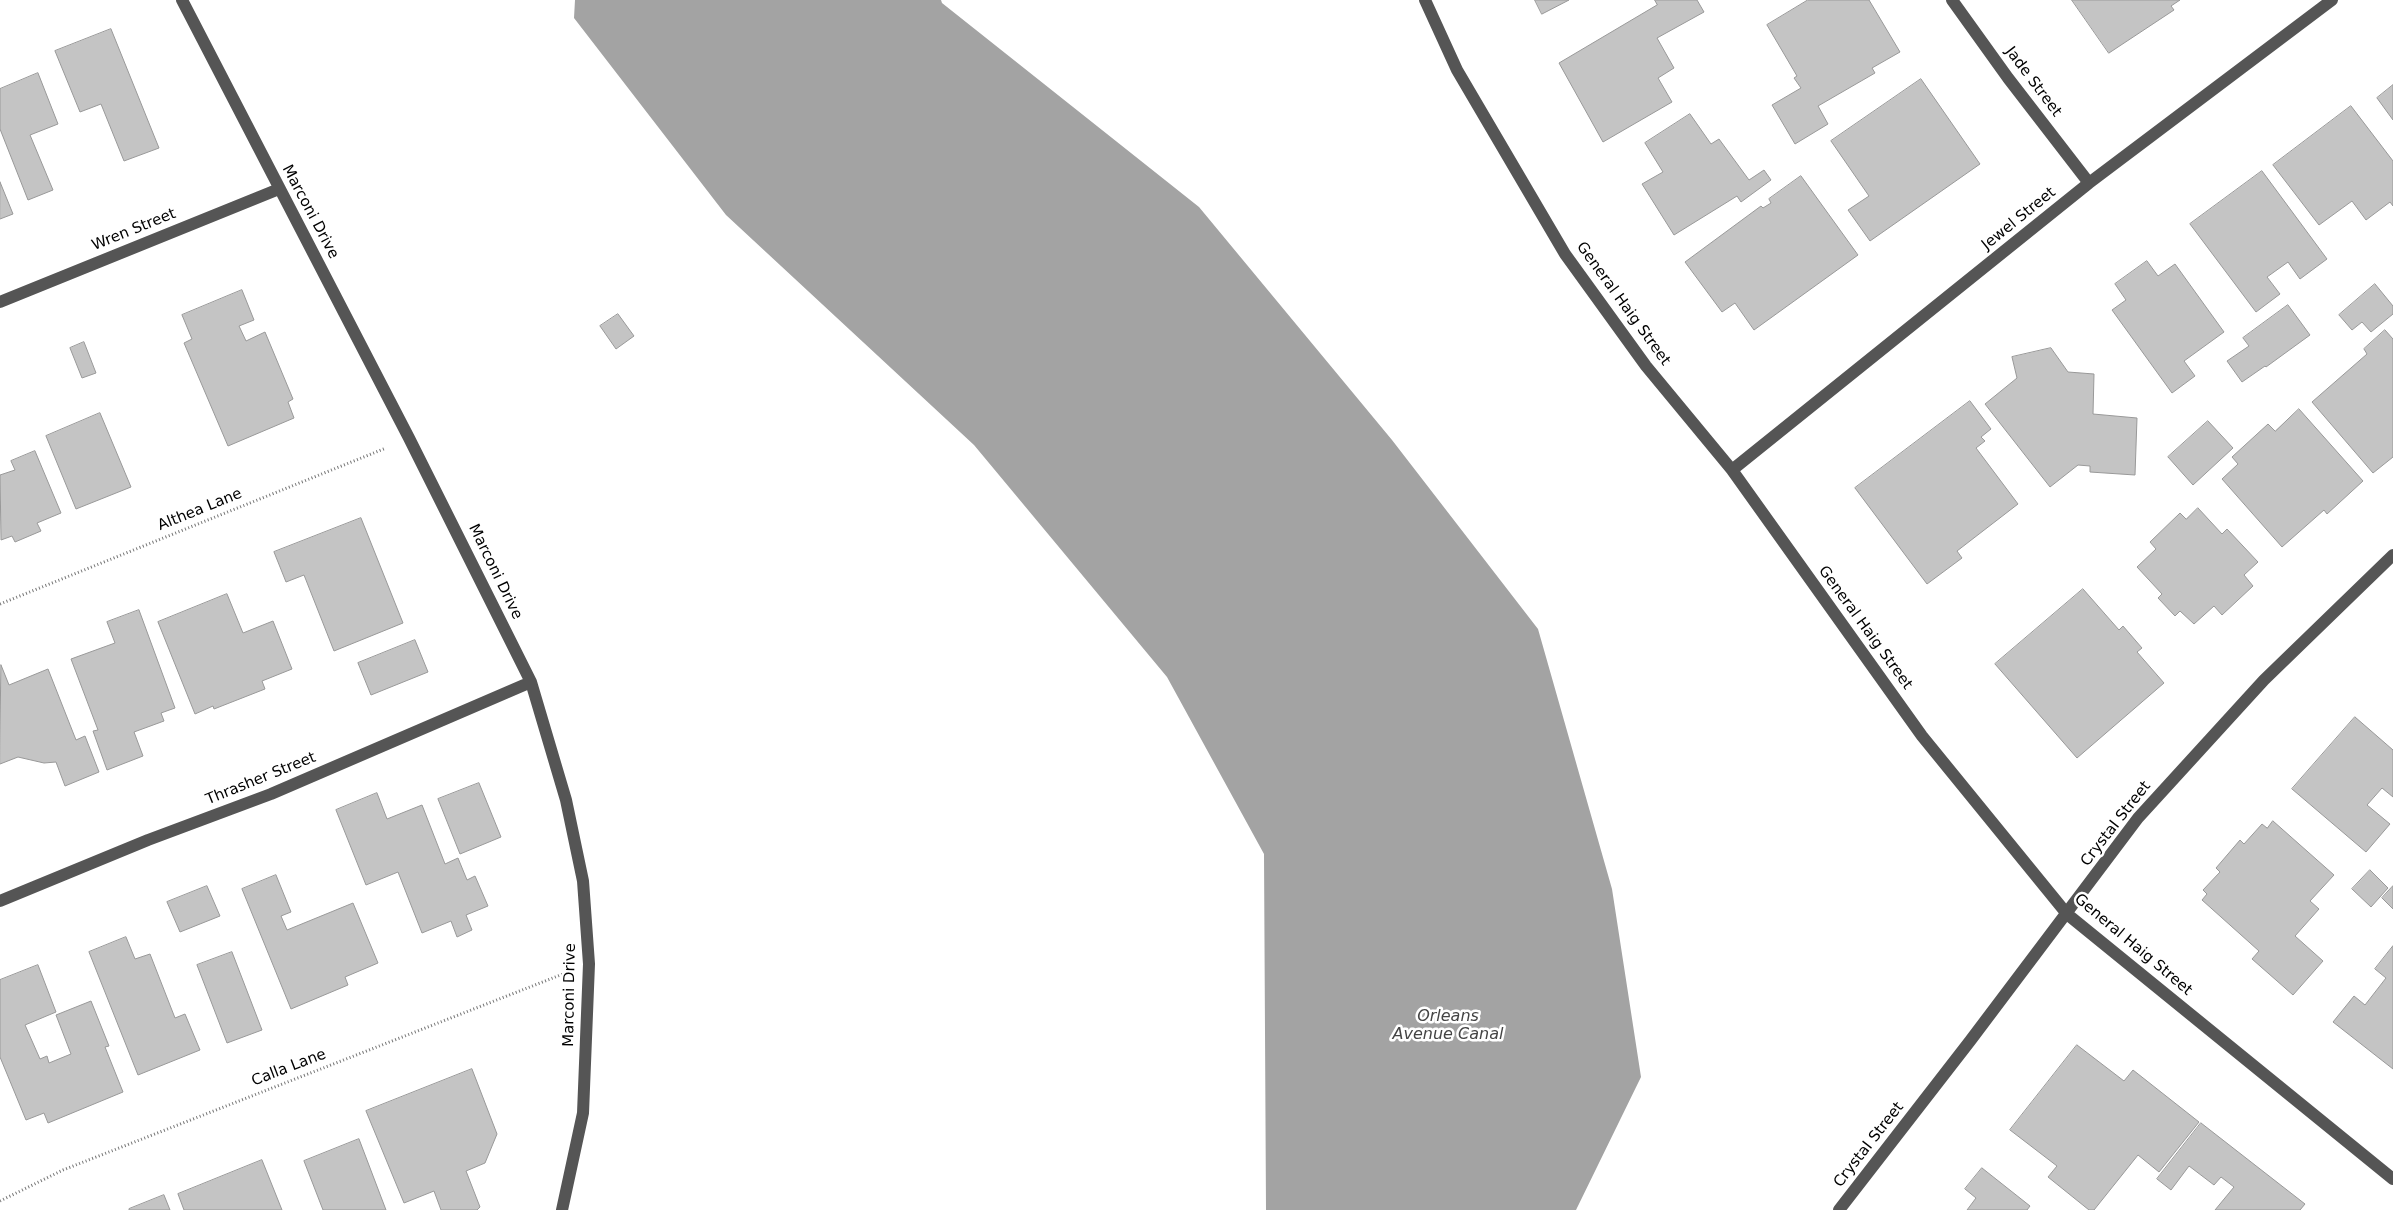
<!DOCTYPE html>
<style>
body{margin:0}
canvas{display:block;background:#fff}
</style>
<canvas width="2393" height="1210"></canvas>
<script>
const context = document.querySelector('canvas').getContext('2d');
context.lineJoin = 'round';
function fill(path, color) { context.fillStyle = color; context.fill(path, 'evenodd'); }
function trace(path, color, width, dash) { context.strokeStyle = color; context.lineWidth = width; context.lineCap = dash ? 'butt' : 'round'; context.setLineDash(dash || []); context.stroke(path); }
function drawText(font, color, halo, rows, align = 'center') {
  context.font = font + ' "DejaVu Sans",sans-serif'; context.lineWidth = 5; context.setLineDash([]); context.textBaseline = 'middle'; context.strokeStyle = halo; context.fillStyle = color; for (const [text, x, y, turn = 0] of rows) {
    context.save(); context.translate(x, y); context.rotate((+turn || 0) * Math.PI / 180); context.textAlign = isNaN(turn) ? turn : align; if (halo) context.strokeText(text, 0, 0); context.fillText(text, 0, 0); context.restore();
  }
}
fill(new Path2D(`
 M575 0H941L942 3 1199 207 1392 440 1538 629 1612 889 1641 1077 1576 1210H1266L1264 854 1167 677 974 445 726 215 574 18Z`), '#a3a3a3');
const building = new Path2D(`
 M1535 0H1569L1542 14Z
 M1655 0H1697L1704 12 1657 38 1674 68 1658 78 1672 102 1603 142 1559 63 1657 5Z
 M1808 0H1869L1900 52 1872 68 1875 73 1818 106 1828 124 1795 144 1772 105 1801 88 1794 78 1797 76 1767 25Z
 M2072 0H2180L2171 6 2174 10 2109 53Z
 M111 29 159 148 124 161 101 104 80 112 55 51Z
 M38 73 58 124 30 135 53 190 28 200 0 129V89Z
 M1921 79 1980 164 1870 241 1848 210 1869 196 1831 141Z
 M2393 85V120L2377 98Z
 M2351 106 2393 161V206L2390 202 2366 220 2352 201 2319 225 2273 165Z
 M1690 114 1711 144 1719 139 1749 180 1764 170 1771 180 1741 202 1737 196 1674 235 1642 184 1663 172 1645 143Z
 M2262 171 2327 259 2300 279 2288 262 2267 277 2280 294 2256 312 2190 224Z
 M1801 176 1858 255 1754 330 1735 303 1722 312 1685 262 1761 206 1763 208 1771 203 1769 199Z
 M0 182 13 214 0 219Z
 M2147 261 2158 276 2175 264 2224 332 2184 361 2195 376 2172 393 2112 310 2126 300 2115 284Z
 M2375 284 2393 306V314L2371 332 2362 322 2352 330 2339 315Z
 M242 290 254 320 239 326 246 341 265 332 293 399 288 402 294 418 228 446 184 343 192 339 182 315Z
 M2288 305 2310 335 2266 367 2265 366 2242 382 2227 361 2249 346 2243 338Z
 M618 314 634 336 616 349 600 326Z
 M2385 330 2393 339V457L2373 473 2312 402 2367 354 2364 349Z
 M84 342 96 373 82 378 70 348Z
 M2051 348 2068 372 2094 374 2093 414 2137 418 2135 475 2090 472V466L2078 465 2050 487 1985 404 2017 378 2012 357Z
 M1970 401 1991 429 1981 437 1985 441 1976 448 2018 504 1957 551 1962 558 1927 584 1855 488Z
 M2299 409 2363 481 2327 514 2324 510 2282 547 2222 479 2238 464 2232 457 2268 424 2275 431Z
 M100 413 131 487 76 509 46 436Z
 M2208 421 2233 448 2193 485 2168 457Z
 M35 451 61 513 37 523 41 531 15 542 12 536 1 540 0 475 15 470 11 461Z
 M2198 508 2222 534 2227 529 2258 562 2244 575 2253 586 2222 615 2214 606 2194 624 2180 611 2175 616 2158 598 2162 594 2137 567 2156 549 2150 542 2180 513 2186 519Z
 M361 518 403 623 334 651 304 575 286 582 274 552Z
 M2083 589 2119 630 2123 626 2142 648 2137 652 2164 683 2077 758 1995 664Z
 M227 594 243 633 273 621 292 669 262 681 265 689 214 709 213 706 195 714 158 622Z
 M139 610 175 708 161 713 164 721 134 732 143 756 107 770 93 731 98 730 71 659 115 643 107 622Z
 M415 640 428 672 371 695 358 663Z
 M1 665 9 685 48 669 76 740 85 736 99 772 65 786 56 762 44 763 18 757 0 764Z
 M2355 717 2393 750V797L2382 788 2367 805 2390 824 2366 852 2292 789Z
 M479 783 501 837 460 854 438 799Z
 M377 793 387 819 422 805 445 864 458 858 467 880 475 876 488 906 466 915 472 930 457 937 451 921 422 933 398 872 366 885 336 810Z
 M2273 821 2334 875 2310 901 2319 909 2295 936 2323 961 2293 995 2252 959 2259 951 2202 900 2207 894 2203 890 2220 872 2216 868 2240 840 2244 844 2262 824 2267 828Z
 M2370 870 2388 888 2371 907 2352 889Z
 M276 875 291 912 281 916 287 930 353 903 378 963 345 977 348 985 291 1009 242 889Z
 M207 886 220 916 180 932 167 902Z
 M2393 886V909L2382 898Z
 M126 937 135 959 150 954 175 1018 185 1014 200 1050 138 1075 89 952Z
 M2393 946V1069L2333 1022 2354 996 2365 1005 2386 978 2375 969Z
 M232 952 262 1030 227 1043 197 965Z
 M38 965 56 1012 25 1025 40 1059 47 1056 49 1063 71 1054 56 1015 91 1001 109 1046 105 1047 123 1092 48 1123 44 1113 26 1120 0 1057V980Z
 M2077 1045 2124 1081 2133 1070 2199 1122 2159 1172 2138 1155 2094 1210H2089L2048 1177 2057 1166 2010 1130Z
 M472 1069 497 1134 485 1163 466 1171 480 1207 477 1210H441L434 1191 404 1203 366 1111Z
 M2201 1123 2305 1204 2300 1210H2215L2234 1187 2221 1177 2214 1185 2189 1166 2171 1190 2157 1179Z
 M359 1139 386 1210H323L304 1161Z
 M262 1160 282 1210H184L178 1194Z
 M1982 1168 2030 1206 2027 1210H1967L1976 1198 1965 1189Z
 M164 1195 170 1210H129V1209Z`);
fill(building, '#c4c4c4');
trace(building, '#999', 1);
trace(new Path2D(`
 M0 604 386 448
 M0 1201 63 1170 563 974`), '#777', 3, [1, 2.5]);
trace(new Path2D(`
 M182 0 409 438 531 682 566 800 583 881 589 964 583 1113 562 1210
 M1425 0 1457 70 1565 254 1646 366 1732 470 1922 736 2067 914 2393 1179
 M1952 0 2008 78 2089 183
 M0 302 279 189
 M1732 470 2089 183 2332 0
 M0 901 148 840 271 794 531 682
 M1839 1210 1970 1041 2138 818 2264 680 2393 555`), '#555', 12);
drawText('15px', '#000', '#fff', [
 ["Jade Street",2033,82,53],
 ["Marconi Drive",310,212,62],
 ["Jewel Street",2019,219,-39],
 ["Wren Street",134,230,-22],
 ["General Haig Street",1623,304,54],
 ["Althea Lane",200,510,-22],
 ["Marconi Drive",495,572,64],
 ["General Haig Street",1865,628,54],
 ["Thrasher Street",261,779,-22],
 ["Crystal Street",2116,824,-52],
 ["General Haig Street",2133,945,40],
 ["Marconi Drive",570,995,-89],
 ["Calla Lane",289,1068,-21],
 ["Crystal Street",1869,1145,-52]
]);
drawText('italic 16px', '#444', '#fff', [
 ["Orleans",1448,1017],
 ["Avenue Canal",1448,1035]
]);
</script>
